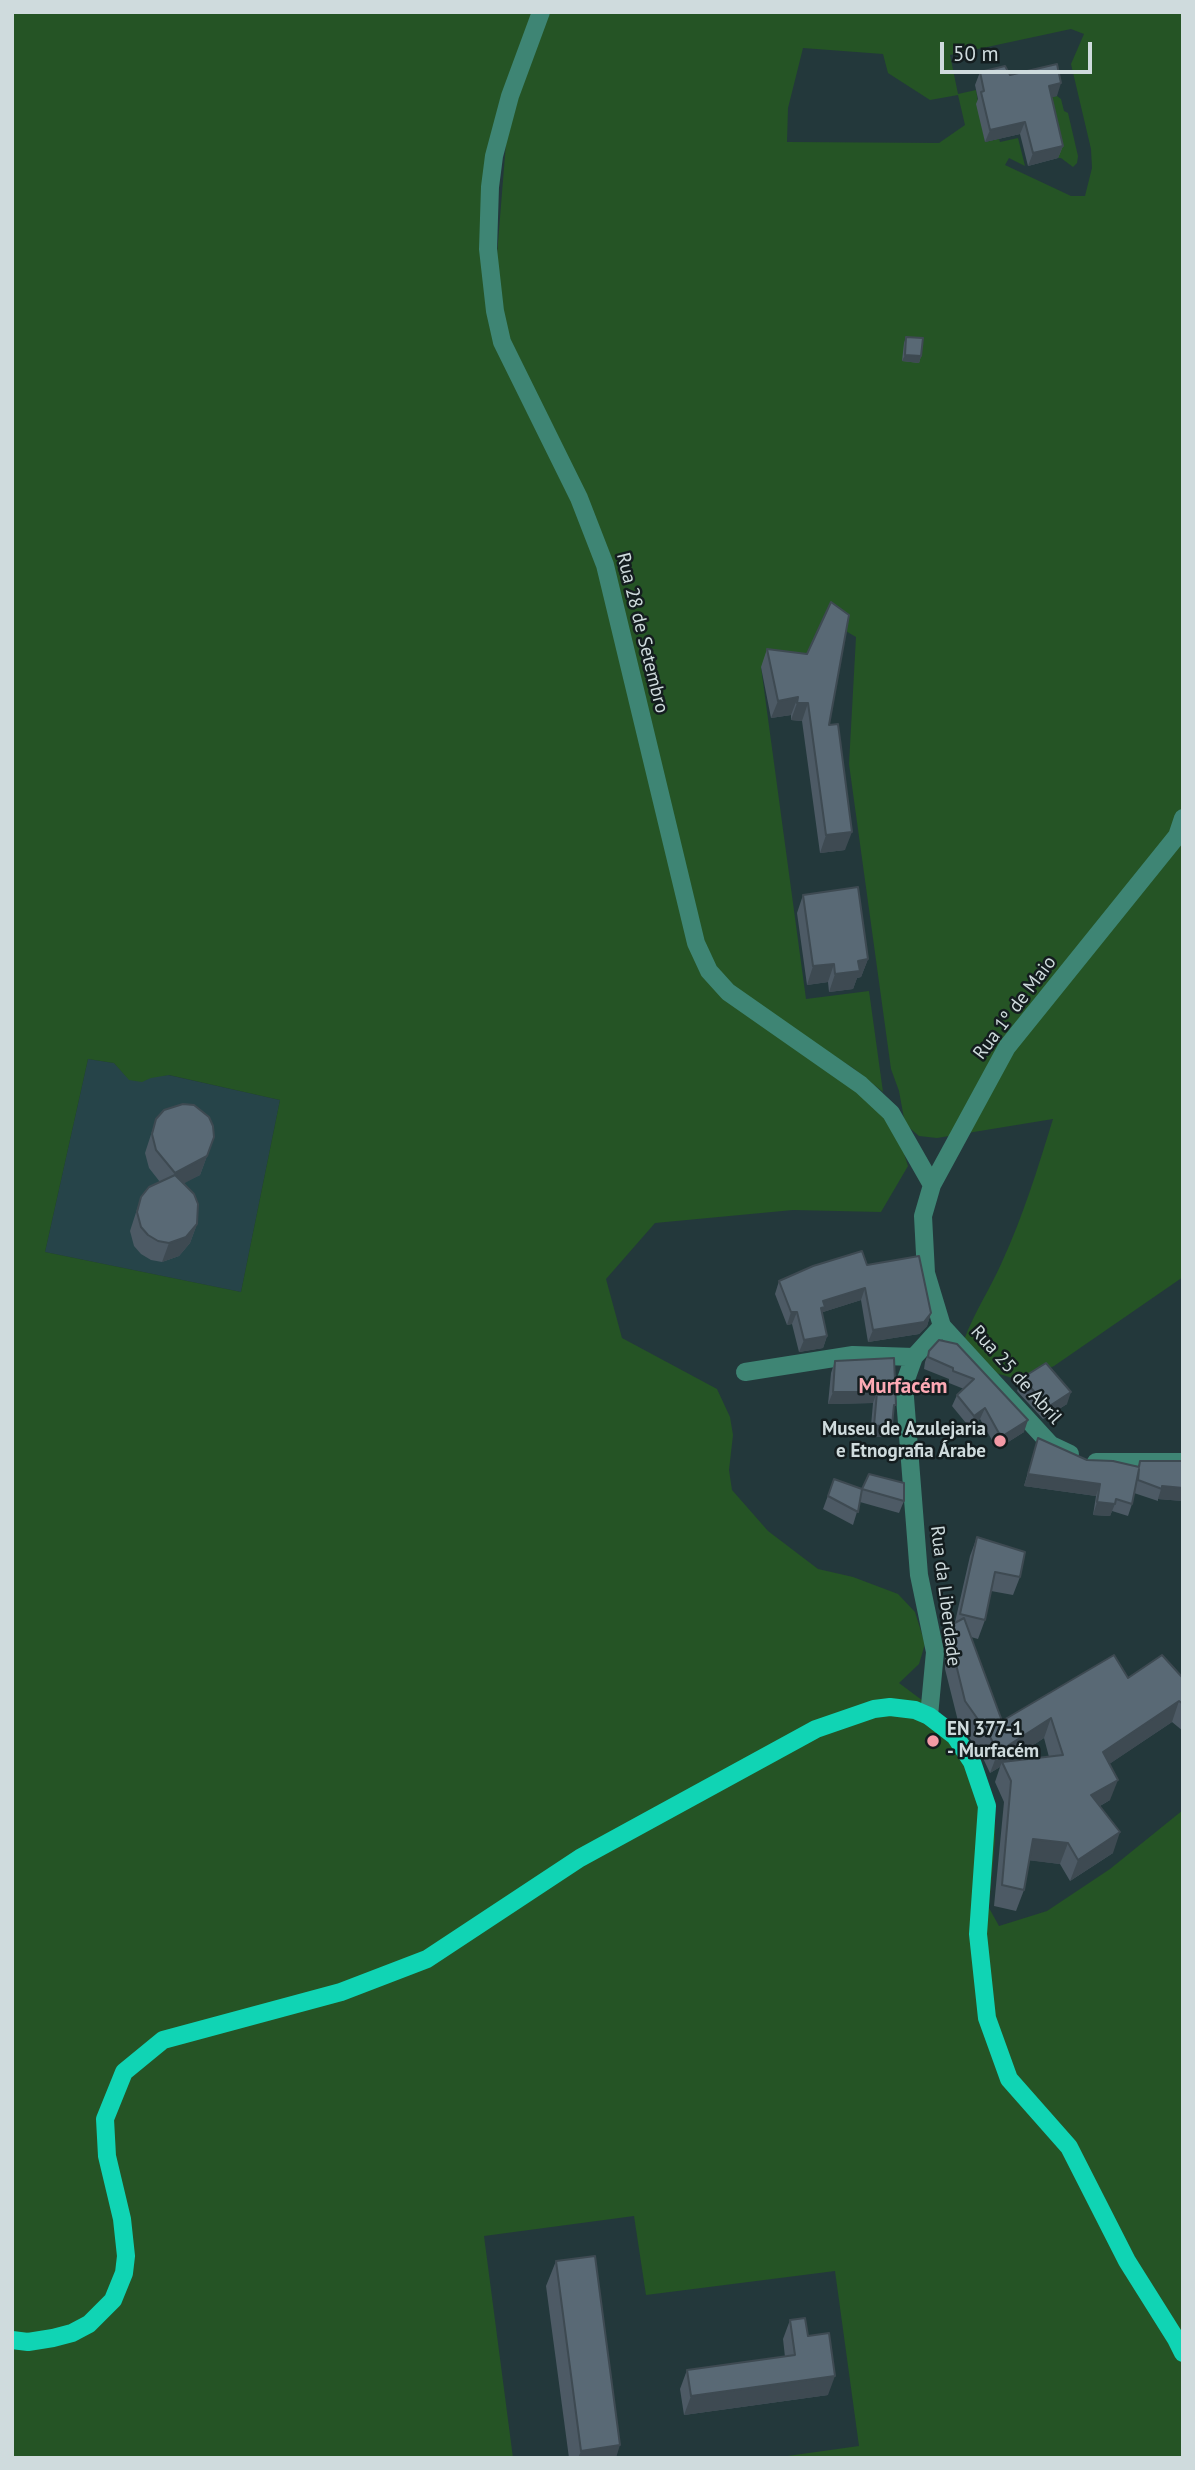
<!DOCTYPE html>
<meta charset="utf-8">
<style>
body{margin:0}
#map{position:relative;width:1195px;height:2470px;overflow:hidden;background:#23383b;font-family:"PT Sans",sans-serif}
canvas{display:block}
.frame{position:absolute;inset:0;border:14px solid #cfdbdd;pointer-events:none}
.scale{position:absolute;left:940px;top:42px;width:152px;height:32px;box-sizing:border-box;border:4px solid #cfdbdd;border-top:0;padding-left:9px;font-size:21px;line-height:24px;white-space:nowrap;color:#cfdbdd;-webkit-text-stroke:5px #141d1f;paint-order:stroke}
</style>
<div id="map">
<canvas width="1195" height="2470"></canvas>
<div class="frame"></div>
<div class="scale">50 m</div>
</div>
<script>
const context = document.querySelector('canvas').getContext('2d');
context.lineJoin = 'round';
function fill(path, color) { context.fillStyle = color; context.fill(path, 'evenodd'); }
function trace(path, color, width, dash) { context.strokeStyle = color; context.lineWidth = width; context.lineCap = dash ? 'butt' : 'round'; context.setLineDash(dash || []); context.stroke(path); }
function drawText(font, color, halo, rows, align = 'center') {
  context.font = font + ' "PT Sans",sans-serif'; context.lineWidth = 5; context.setLineDash([]); context.textBaseline = 'middle'; context.strokeStyle = halo; context.fillStyle = color; for (const [text, x, y, turn = 0] of rows) {
    context.save(); context.translate(x, y); context.rotate((+turn || 0) * Math.PI / 180); context.textAlign = isNaN(turn) ? turn : align; if (halo) context.strokeText(text, 0, 0); context.fillText(text, 0, 0); context.restore();
  }
}
fill(new Path2D(`
 M88 1059 114 1063 129 1079 168 1075 280 1100 241 1292 45 1252Z`), '#264449');
fill(new Path2D(`
 M12 12H534L482 186 480 250 489 313 593 546 697 959 887 1117 901 1144 908 1166 881 1212 793 1210 655 1223 606 1279 622 1338 717 1389 730 1417 733 1435 729 1470 732 1490 768 1531 818 1569 853 1577 898 1594 915 1612 925 1644 919 1664 899 1683 962 1730 979 1761 995 1802V1840L989 1908 999 1926 1047 1911 1110 1869 1183 1810V2458H773L859 2446 835 2271 646 2295 634 2216 484 2236 513 2458H12ZM88 1059 114 1063 129 1080 142 1082 151 1078 169 1075 280 1100 241 1292 45 1252Z
 M549 12H1183V1277L1054 1366 1022 1381 996 1373 964 1340C974 1313 990 1289 1002 1262 1023 1216 1038 1168 1053 1119L937 1138 919 1136 905 1124 899 1091 891 1069 849 764 856 637 825 619 805 661 761 667 806 999 869 991 883 1092 853 1068 741 996 707 955 611 564 507 340 495 280 506 143 517 98ZM1071 29 1084 34 1071 64 1091 149 1092 168 1085 196H1071L1005 165 1009 158 1025 166 1018 138 1000 142 999 139 985 142 976 90 958 94 950 55ZM803 48 883 54 888 73 930 100 958 95 965 125 939 143 787 142 788 108Z
 M1057 96 1061 99 1064 111 1068 113 1078 156 1077 163 1073 167 1061 158H1058L1043 99Z`), '#255425');
trace(new Path2D(`
 M541 12 510 96 494 156 490 187 488 249 495 311 502 342 579 498 605 565 696 943 709 971 728 992 861 1085 891 1113 932 1185
 M914 1357 904 1385 919 1575 935 1652 929 1716
 M745 1372 853 1355 914 1357 942 1326
 M1070 1454 1051 1445 942 1326 926 1273 923 1216 932 1185 1007 1047 1177 836 1183 818
 M1096 1462H1183`), '#3e8574', 18);
trace(new Path2D(`
 M12 2340 28 2342 53 2338 72 2333 89 2324 113 2300 124 2273 126 2256 122 2219 107 2156 105 2119 124 2072 163 2040 341 1992 427 1959 580 1858 816 1729 874 1709 890 1707 915 1710 929 1716 955 1736 972 1762 987 1806 978 1934 987 2018 1009 2079 1069 2147 1127 2261 1176 2339 1183 2353`), '#10d4b4', 18);
fill(new Path2D(`
 M980 72 1010 75 1057 96 1051 97 1063 146 1058 158 1028 166 1020 134 985 142 976 104 978 99 975 85Z
 M906 337 921 356 919 363 902 361 904 343Z
 M767 649 829 725 845 850 820 853 802 721 791 720V715L771 718 761 667Z
 M803 895 868 959 861 977 857 978 853 989 829 992 828 982 807 985 797 913Z
 M156 1119 214 1137 200 1175 183 1183 197 1224 190 1243 179 1256 162 1262 151 1260 141 1254 134 1246 130 1231 141 1197 160 1182 149 1168 145 1153Z
 M867 1265 931 1313 927 1326 919 1334 868 1342 861 1300 823 1312 822 1315 827 1336 823 1348 799 1352 792 1324 787 1325 775 1294 779 1281Z
 M957 1344 1024 1432 997 1449 980 1419 970 1428 952 1406 957 1395 964 1389 949 1383V1379L924 1369 925 1362 929 1351Z
 M894 1358 893 1414 888 1437H870L873 1403 828 1404 831 1373 835 1361Z
 M1022 1378 1067 1404 1043 1419 1017 1391Z
 M1038 1438 1087 1460 1138 1466 1140 1461H1183V1501L1158 1499V1501L1134 1493 1132 1504 1128 1516 1112 1511 1110 1516 1093 1515 1096 1496 1024 1486Z
 M834 1479 862 1489 904 1501 899 1513 860 1502 853 1525 823 1509Z
 M977 1537 1020 1577 1013 1595 991 1591 985 1620 978 1639 971 1637 1002 1721 1128 1678 1182 1677 1183 1676V1731L1172 1722 1109 1764 1110 1800 1100 1806 1113 1853 1070 1881 1060 1864 1029 1860 1024 1890 1016 1911 994 1906 1004 1802 995 1782 1000 1767 990 1773 982 1756 958 1721 945 1669V1644L953 1624 955 1622 970 1556ZM1044 1738 1049 1757 1009 1761Z
 M556 2261 616 2458H569L546 2286Z
 M790 2320 808 2336 828 2395 684 2415 680 2389 687 2370 785 2357 783 2339Z`), '#4d5a65');
fill(new Path2D(`
 M1061 83 1057 96 1044 99 1049 86Z
 M1025 122 1020 134 985 142 990 130Z
 M1063 146 1058 158 1028 166 1033 153Z
 M905 355 921 356 919 363 902 361Z
 M798 697 791 715 771 718 778 701Z
 M797 703H808L802 721 791 720Z
 M852 832 845 850 820 853 826 835Z
 M868 959 861 977 857 978 853 989 829 992 835 974 858 961Z
 M834 964 828 982 807 985 813 966Z
 M214 1137 200 1175 168 1192 175 1173Z
 M197 1224 190 1243 179 1256 162 1262 169 1243Z
 M865 1288 861 1300 823 1312 821 1320V1308L823 1301Z
 M791 1312H797L792 1324 787 1325Z
 M931 1313 927 1326 919 1334 868 1342 873 1330Z
 M827 1336 823 1348 799 1352 804 1340Z
 M833 1392H877L873 1403 828 1404Z
 M1071 1392 1067 1404 1043 1419 1048 1407Z
 M985 1408 980 1419 970 1428 974 1416Z
 M1028 1420 1024 1432 997 1449 1001 1437Z
 M892 1425 888 1437H870L874 1426Z
 M1028 1474 1100 1484 1096 1496 1024 1486Z
 M1162 1486 1183 1488V1501L1158 1499Z
 M1097 1502 1115 1504 1110 1516 1093 1515Z
 M1179 1701 1172 1722 1096 1773 1103 1752Z
 M1051 1718 1044 1738 1003 1765 1002 1762 1000 1767 990 1773 998 1752Z
 M1118 1780 1110 1800 1084 1815 1091 1795Z
 M1120 1832 1113 1853 1070 1881 1078 1860Z
 M1033 1839 1068 1843 1060 1864 1026 1860Z
 M835 2376 828 2395 684 2415 691 2396Z
 M620 2445 616 2458H578L581 2451Z`), '#3e4a52');
const building = new Path2D(`
 M1057 64 1061 83 1049 86 1063 146 1033 153 1025 122 990 130 981 92 984 91 980 72 1005 66 1010 75Z
 M906 337 923 338 921 356 905 355Z
 M831 602 849 615 829 725 838 724 852 832 826 835 808 703H797L798 697 778 701 767 649 807 654Z
 M858 887 868 959 858 961 860 971 835 974 834 964 813 966 803 895Z
 M183 1104 194 1105 209 1117 213 1126 214 1137 207 1156 175 1173 156 1150 152 1134 156 1119 164 1110Z
 M175 1175 194 1194 198 1204 197 1224 186 1237 169 1243 158 1241 148 1235 141 1227 137 1212 141 1197 149 1187Z
 M862 1251 867 1265 919 1256 931 1313 924 1322 873 1330 865 1288 823 1301 825 1307 821 1308 827 1336 804 1340 797 1312H791L779 1281 813 1266Z
 M939 1340 957 1344 1028 1420 1001 1437 985 1408 974 1416 957 1395 974 1379 953 1371V1368L928 1357 929 1351Z
 M894 1358 896 1405H894L892 1425 874 1426 877 1392H833L835 1361Z
 M1046 1363 1071 1392 1048 1407 1022 1378Z
 M1038 1438 1087 1460 1113 1461 1139 1467 1140 1461H1183V1488L1162 1486V1489L1138 1480 1139 1469 1132 1504 1116 1499 1115 1504 1097 1502 1100 1484 1028 1474Z
 M869 1474 904 1483V1501L862 1489Z
 M834 1479 862 1489 858 1512 828 1496Z
 M977 1537 1025 1552 1020 1577 995 1572 985 1620 960 1614Z
 M964 1618 1002 1721 1114 1655 1128 1678 1162 1655 1182 1677 1183 1676V1704L1179 1701 1103 1752 1118 1780 1091 1795 1120 1832 1078 1860 1068 1843 1033 1839 1024 1890 1002 1885 1011 1781 1002 1762 1063 1755 1051 1718 998 1752 989 1735 965 1701 952 1648 953 1624Z
 M595 2256 620 2445 581 2451 556 2261Z
 M805 2318 808 2336 829 2333 835 2376 691 2396 687 2370 795 2355 790 2320Z`);
fill(building, '#596975');
trace(building, '#3e4a52', 2);
for (const [x, y, r, color] of [
 [1000,1441,7,"#f49aa6"],
 [933,1741,7,"#f49aa6"]
]) { const dot = new Path2D(); dot.arc(x, y, r, 0, 2 * Math.PI); context.fillStyle = color; context.fill(dot); trace(dot, '#141d1f', 2.5); }
drawText('19px', '#cfdbdd', '#141d1f', [
 ["Rua 28 de Setembro",642,633,76],
 ["Rua 1º de Maio",1015,1008,-53],
 ["Rua 25 de Abril",1016,1375,48],
 ["Rua da Liberdade",945,1596,83]
]);
drawText('bold 19px', '#cfdbdd', '#141d1f', [
 ["Museu de Azulejaria",986,1430],
 ["e Etnografia Árabe",986,1452],
 ["EN 377-1",947,1730,"left"],
 ["- Murfacém",947,1752,"left"]
], 'right');
drawText('bold 21px', '#fda9b4', '#141d1f', [
 ["Murfacém",903,1387]
]);
</script>
